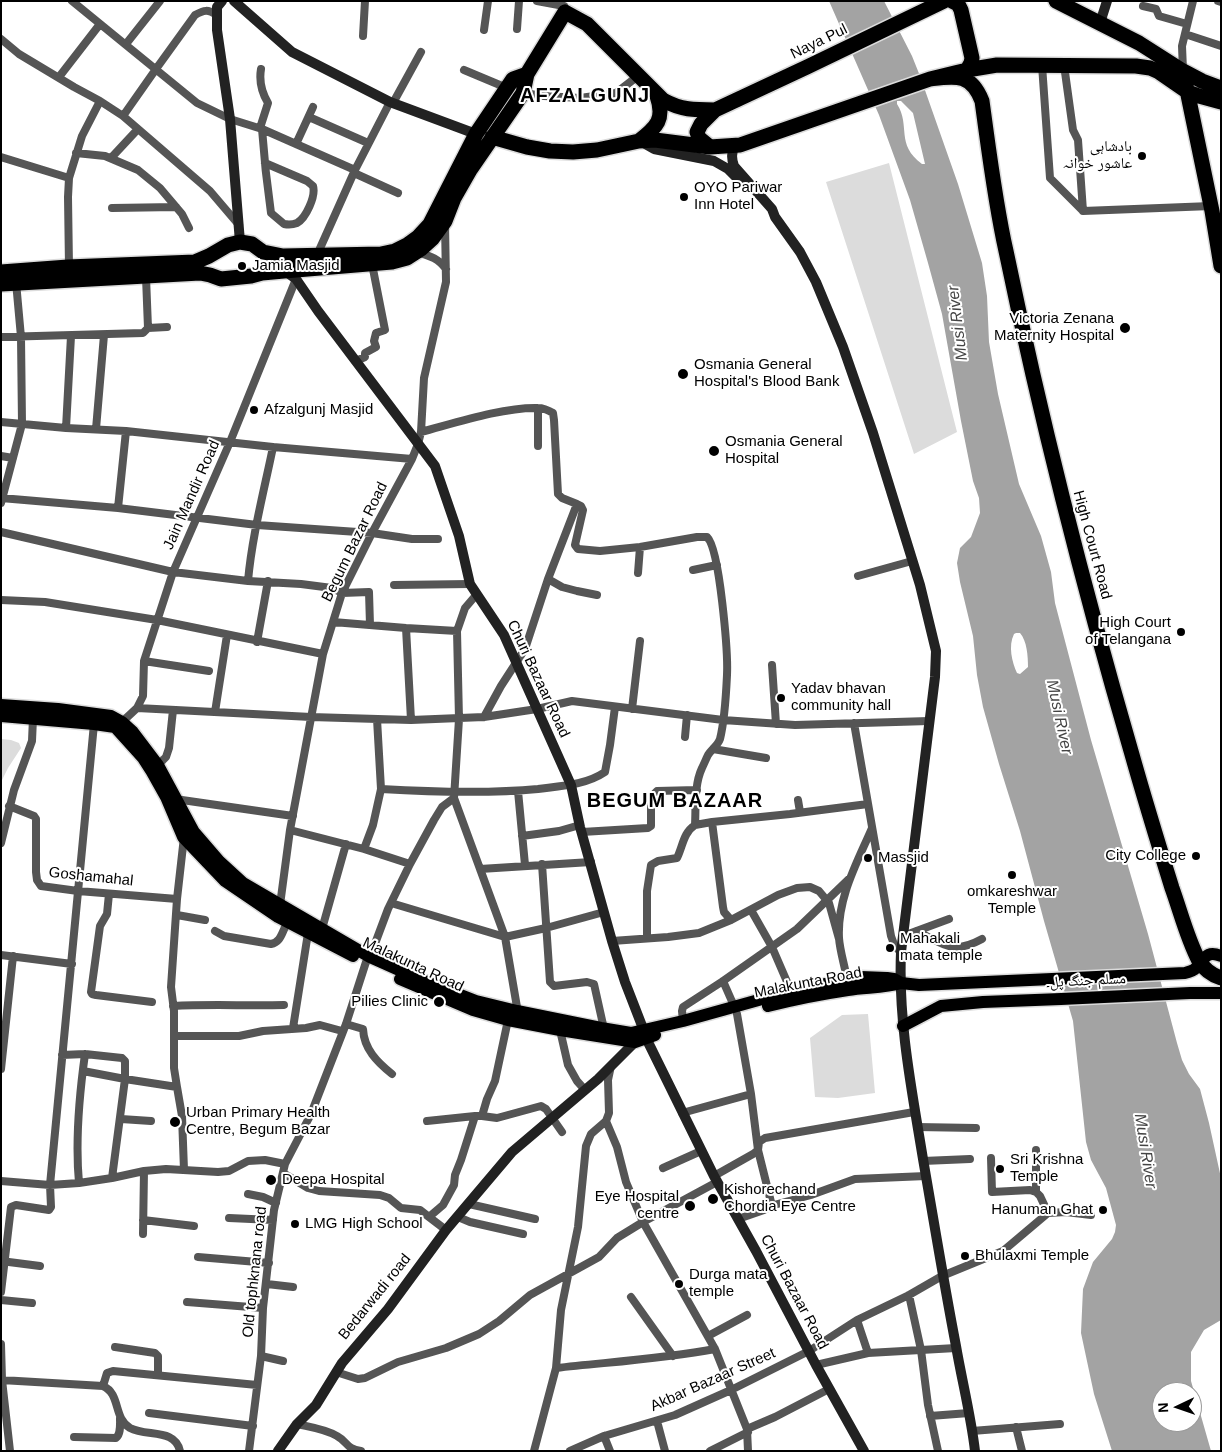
<!DOCTYPE html>
<meta charset="utf-8">
<style>
body{margin:0}
#map{position:relative;width:1222px;height:1452px;overflow:hidden;background:#fff;font-family:Helvetica,sans-serif}
canvas{display:block}
.frame{position:absolute;inset:0;border:2px solid #000;pointer-events:none}
.north{position:absolute;left:1152px;top:1382px;width:50px;height:50px;box-sizing:border-box;background:#fff;border:1px solid #999;border-radius:50%;rotate:267deg;font-size:14px;font-weight:700;line-height:20px;text-align:center;color:#000}
.north::after{content:'';display:block;margin:auto;width:18px;height:22px;background:#000;clip-path:polygon(50% 0,100% 100%,50% 72%,0 100%)}
</style>
<div id="map">
<canvas width="1222" height="1452"></canvas>
<div class="frame"></div>
<div class="north">N</div>
</div>
<script>
const context = document.querySelector('canvas').getContext('2d');
context.lineJoin = 'round';
function fill(path, color) { context.fillStyle = color; context.fill(path, 'evenodd'); }
function trace(path, color, width, dash) { context.strokeStyle = color; context.lineWidth = width; context.lineCap = dash ? 'butt' : 'round'; context.setLineDash(dash || []); context.stroke(path); }
function drawText(font, color, halo, rows, align = 'center') {
  context.font = font + ' Helvetica,"Noto Naskh Arabic",sans-serif'; context.lineWidth = 4; context.setLineDash([]); context.textBaseline = 'middle'; context.strokeStyle = halo; context.fillStyle = color; for (const [text, x, y, turn = 0] of rows) {
    context.save(); context.translate(x, y); context.rotate((+turn || 0) * Math.PI / 180); context.textAlign = isNaN(turn) ? turn : align; if (halo) context.strokeText(text, 0, 0); context.fillText(text, 0, 0); context.restore();
  }
}
fill(new Path2D(`
 M889 163 957 432 914 454 826 182Z
 M1 739 11 740 19 743 21 748 8 768 1 782Z
 M868 1014 875 1093 838 1098 815 1097 810 1038 842 1015Z`), '#dcdcdc');
fill(new Path2D(`
 M829 1H884L912 56 920 76 958 184 982 263 987 296 989 342 998 394 1019 484 1041 536 1051 572 1055 603 1091 740 1148 934 1177 1043 1182 1060 1189 1074 1200 1089 1209 1123 1221 1178V1320L1204 1330 1191 1352V1381L1211 1451H1112L1094 1394 1081 1333 1083 1289 1093 1262 1112 1239 1115 1232 1116 1225 1106 1188 1091 1160 1086 1142 1073 1021 1044 921 1020 831 999 764 983 707 977 675 973 636 960 582 957 563 960 548 971 537 980 513 979 498 973 481 961 421 942 314 928 263 910 200 879 115ZM897 101H901L913 113 925 164H922C895 144 911 126 897 104ZM1016 633H1020C1027 641 1028 656 1028 667L1020 674 1017 673C1012 662 1008 646 1014 634ZM1162 1392H1192V1422H1162Z`), '#a3a3a3');
const primary = new Path2D(`
 M1 705 58 709 111 716 122 722 133 732 158 765 194 832 219 861 243 883 370 957 417 978 476 1001 517 1011 601 1028 631 1033 683 1021 791 991 861 977 887 978 894 979 901 983 919 985 1185 973C1189 972 1193 971 1196 968 1205 959 1206 950 1221 956
 M1 716 94 724 115 727 143 758 152 772 166 797 183 837 225 881 278 917 353 956
 M400 979 473 1010 508 1020 560 1030 635 1042 655 1035
 M768 1006C795 999 821 994 848 990 866 987 884 988 901 983
 M903 1026 941 1006 983 1002 1061 999 1190 993H1221`);
const highway = new Path2D(`
 M952 1 958 4 961 10 972 58 971 63 967 70
 M1056 1 1139 43 1183 71 1202 81 1221 88
 M565 12 587 24 663 100C681 110 694 110 715 110
 M1183 71 1212 211 1221 266
 M930 79C956 76 971 73 982 101 989 151 995 202 1006 251 1041 420 1083 586 1131 751 1144 797 1158 843 1172 888 1181 913 1187 938 1199 961 1204 969 1212 975 1221 978
 M492 137 527 147 550 151 573 152 597 150 639 141 655 140 710 147 740 145 930 79 967 70 997 65 1136 66 1150 68 1159 72 1188 92 1199 96 1221 102
 M639 141C657 127 665 119 657 96
 M710 147 699 138 697 132 701 124 715 110 807 67 944 1
 M1 272 68 267 195 262 209 256 228 245 240 242 252 244 263 252 283 256 381 254 395 251 407 245 418 237 430 224 476 134 513 79 527 74
 M1 284 200 273 210 275 221 279 251 276 262 273 284 271 392 262 407 258 421 249 432 239 445 221 454 198 470 170 523 93 527 74 565 12`);
trace(primary, '#dbdbdb', 15);
trace(highway, '#dbdbdb', 18);
trace(new Path2D(`
 M72 1 197 103 230 119 262 129 355 170
 M537 1 564 6
 M1218 1 1221 2
 M1143 6 1156 9 1159 16 1187 24
 M517 29 519 1
 M484 30 488 1
 M1185 34 1221 46
 M363 36 365 1
 M1 39 19 54 74 87 100 101 123 116 210 191 239 225
 M126 44 160 1
 M1042 65 1050 178 1083 211 1211 206
 M1064 65 1073 130 1078 140 1083 211
 M464 70 507 88
 M1183 70 1182 46 1193 1
 M59 77 100 24
 M523 93 544 96 580 98 616 93 638 76
 M393 103 421 52
 M123 116 156 69 195 15C204 10 208 9 216 15
 M309 117 368 143
 M260 128 268 103C262 93 259 81 261 69
 M262 129C264 157 267 185 271 213L284 224C289 225 292 225 297 223 306 218 316 196 313 186L307 181 265 163
 M296 144 313 107
 M76 153 105 156 138 170 160 188 182 214 189 228
 M1 157 69 178 82 136 100 101
 M111 158 138 129
 M354 173 398 193
 M69 178 68 197 69 267
 M112 208 176 207
 M417 252C430 256 438 258 446 269
 M317 255 355 170 390 102
 M148 328 167 327
 M1 337 143 333 148 328 146 277
 M356 361 365 357V353L376 347 374 341 376 333 385 330 372 264
 M1 422 66 428 126 431 273 447 412 459
 M66 428 71 336
 M96 429 104 335
 M421 432C455 423 503 407 538 408 544 408 548 410 553 413L554 420 558 494 562 498 577 504 548 579 525 649 501 686 484 717
 M538 446V408
 M1 456 13 458
 M1 498 118 508 257 525 372 533 412 539H438
 M1 503 22 424 21 337 16 282
 M577 504 581 506 583 510 575 545 578 549 600 551 640 547 697 537H707C720 549 728 654 727 675 726 696 725 719 720 739 718 745 712 749 708 755 706 759 704 764 702 768 694 785 696 807 695 825L712 822
 M118 508 126 431
 M1 532 173 572 248 581 301 584 332 588 342 593 369 592 370 625
 M693 570 717 565
 M638 573 640 547
 M858 576 912 561
 M548 579 562 587 577 591 597 595
 M248 581C252 536 264 491 273 447
 M394 585 470 584
 M477 594 465 608 457 631 459 719 454 798 505 937 518 1013
 M1 600 45 602 157 620 323 654
 M333 622 406 628 457 631
 M406 628 411 720
 M257 642 268 581
 M144 661 209 671
 M772 665 776 724
 M137 708 311 717 411 720 484 717 537 709 572 701 723 720 795 725 929 721
 M632 709 640 641
 M215 712 227 635
 M122 722 137 708 143 696 144 661 173 572 230 442 296 279
 M854 723 891 936 895 947 901 952
 M685 737 687 715
 M713 749 766 758
 M158 765 166 757 169 748 173 710
 M381 789C433 792 486 794 538 789 561 786 586 785 605 772L610 745 615 707
 M518 791 525 865
 M175 799 293 816
 M798 800 800 812
 M9 806 34 816 36 819V872L37 880 41 886 78 891 177 899
 M290 830 364 849 410 864
 M582 832 648 828 651 826V797L657 791 697 790
 M522 836 559 831 580 825
 M1 843 14 790 32 741 33 718
 M364 849 373 825 381 789 377 719
 M542 864 550 982 554 986 587 982 594 984 604 1029
 M480 869 591 862
 M109 894 107 914 100 926 91 992 92 994 96 995 152 1002
 M391 903 505 937 546 928 604 912
 M280 905 290 830 323 654 342 593 372 533 412 459 418 444 421 432 424 378 446 282 445 223
 M751 910 772 947 791 991
 M177 915 205 920
 M731 920 724 912 723 907 712 822 790 814 868 804
 M322 929 346 844
 M215 931 224 936 271 944C282 942 282 930 288 922
 M917 931C943 944 953 955 982 939
 M903 936 949 919
 M647 938V891L651 865 658 861 677 858C683 846 683 833 695 825
 M612 941 668 937 699 933 731 920 778 895 797 888 810 887 819 891 829 903 839 939
 M1 955 72 964
 M370 957 388 909 410 864 434 820 442 807 454 798
 M847 980C845 966 840 952 839 938 837 898 857 863 872 828
 M723 981 734 1006
 M173 1006C210 1004 247 1006 284 1005
 M737 1014 751 1094 758 1150 771 1202 774 1205 811 1195 855 1179 926 1176
 M683 1021 682 1011 683 1007 723 981 797 929 849 879
 M346 1024 363 1029C364 1049 377 1062 392 1074
 M293 1028 308 933
 M560 1030 568 1065 577 1081 585 1090
 M175 1036H239L263 1031 306 1028 320 1025 342 1031
 M62 1055 85 1054 122 1058 125 1061V1079L177 1087 174 1068V1011L171 987 177 899 184 837
 M611 1066 608 1080 609 1113 606 1121 617 1147 626 1182 643 1222 715 1349 747 1429 748 1451
 M1 1069 13 956
 M83 1071 125 1079 112 1178
 M177 1087 182 1116 184 1170
 M682 1113 751 1094
 M475 1116H482L487 1099 495 1081 508 1020
 M482 1116 497 1118 541 1106 546 1109 562 1132
 M121 1119 151 1121
 M917 1127 976 1128
 M1036 1150V1192L1040 1196 1048 1213
 M991 1158 992 1192 1030 1190 1036 1192
 M923 1161 970 1159
 M663 1168 701 1151
 M283 1173 308 1188 319 1191 380 1195 389 1198 401 1208 420 1210 429 1217 443 1205 454 1185 455 1175 461 1160 475 1116 427 1121
 M714 1176 753 1154 758 1150 759 1142 765 1138 914 1112
 M1 1181 50 1185 79 1183 112 1178 144 1171 166 1169 218 1172 229 1171 248 1161 265 1160 285 1164
 M79 1183C75 1140 79 1097 85 1054
 M248 1194 263 1197 276 1203
 M469 1204 535 1219
 M429 1217 446 1230
 M458 1217 470 1222 523 1234
 M229 1218 273 1220
 M738 1219 764 1210 774 1205
 M143 1220 194 1226
 M143 1234 144 1171
 M198 1257 269 1263
 M1 1261 40 1266
 M267 1284 293 1287
 M1 1292 11 1207 16 1205 49 1210 51 1207 50 1185 94 724
 M909 1295 921 1350 928 1405 938 1451
 M631 1297 673 1356
 M1 1300 32 1303
 M187 1302 263 1308
 M857 1320 868 1353
 M708 1336 747 1315
 M1 1344 2 1380 10 1451
 M115 1347 155 1353 158 1356V1375
 M261 1356 283 1361
 M816 1365 868 1353 956 1348
 M556 1368C609 1362 662 1359 715 1349
 M336 1372 358 1379 365 1378 398 1362 446 1348 479 1334 499 1321 530 1295 599 1257 617 1238 643 1222 717 1182
 M1 1380 103 1386 107 1373 113 1371 257 1385
 M103 1386C121 1394 113 1418 130 1428 147 1437 175 1428 180 1451
 M149 1413 253 1426
 M930 1416 969 1413
 M657 1421 665 1451
 M297 1424C310 1427 326 1429 337 1436 348 1442 346 1449 361 1451
 M1016 1427 1022 1451
 M747 1429 775 1417 829 1389
 M972 1431 1060 1424
 M604 1436 610 1451
 M74 1437 116 1438C121 1434 120 1425 120 1418
 M249 1451 261 1356 263 1308 274 1210 285 1164 311 1114 346 1024 366 962
 M534 1451 556 1368 561 1310 578 1227 586 1146 591 1134 606 1121
 M570 1451 604 1436 675 1415 731 1390 809 1351 857 1320 909 1295 942 1276 1003 1251 1048 1213 1066 1212 1091 1215
 M710 1451 748 1432`), '#555', 8);
trace(new Path2D(`
 M222 1 217 7V30L230 119 240 242
 M234 1 292 52 390 102 476 134
 M1100 23 1107 1
 M640 141 654 149 714 161 728 169 738 179
 M734 146C732 153 731 158 734 166L772 209 775 217 800 252 816 282 843 347 873 433 920 585 936 651 935 677 901 952C898 1022 912 1091 923 1159 934 1222 944 1284 956 1346 962 1381 971 1416 975 1451
 M285 271 296 279 318 311 435 466 459 536 470 584 504 635 571 785 580 827 612 941 625 982 644 1031
 M646 1038 714 1176 756 1251 816 1365 864 1451
 M278 1451 297 1424 316 1405 342 1363 388 1309 446 1230 512 1152 598 1079 635 1042`), '#222', 10);
trace(primary, '#000', 12);
trace(highway, '#000', 15);
for (const [x, y, r, color] of [
 [1142,156,5,"#000"],
 [684,197,5,"#000"],
 [242,266,5,"#000"],
 [1125,328,6,"#000"],
 [683,374,6,"#000"],
 [254,410,5,"#000"],
 [714,451,6,"#000"],
 [1181,632,5,"#000"],
 [781,698,5,"#000"],
 [1196,856,5,"#000"],
 [868,858,5,"#000"],
 [1012,875,5,"#000"],
 [890,948,5,"#000"],
 [439,1002,6,"#000"],
 [175,1122,6,"#000"],
 [1000,1169,5,"#000"],
 [271,1180,6,"#000"],
 [713,1199,6,"#000"],
 [690,1206,6,"#000"],
 [1103,1210,5,"#000"],
 [295,1224,5,"#000"],
 [965,1256,5,"#000"],
 [679,1284,5,"#000"]
]) { const dot = new Path2D(); dot.arc(x, y, r, 0, 2 * Math.PI); context.fillStyle = color; context.fill(dot); trace(dot, '#fff', 2); }
drawText('15px', '#000', '#fff', [
 ["Naya Pul",819,42,-26],
 ["Jain Mandir Road",192,495,-66],
 ["Begum Bazar Road",355,542,-64],
 ["High Court Road",1092,545,75],
 ["Churi Bazaar Road",538,679,65],
 ["Goshamahal",91,877,6],
 ["Malakunta Road",413,965,25],
 ["مسلم جنگ پل۔",1086,981,-3],
 ["Malakunta Road",808,983,-11],
 ["Old tophknana road",255,1272,-84],
 ["Churi Bazaar Road",794,1292,62],
 ["Bedarwadi road",375,1297,-51],
 ["Akbar Bazaar Street",713,1380,-24]
]);
drawText('15px', '#000', '#fff', [
 ["بادشاہی",1132,147,"right"],
 ["عاشور خوانہ",1132,164,"right"],
 ["OYO Pariwar",694,188],
 ["Inn Hotel",694,205],
 ["Jamia Masjid",252,266],
 ["Victoria Zenana",1114,319,"right"],
 ["Maternity Hospital",1114,336,"right"],
 ["Osmania General",694,365],
 ["Hospital's Blood Bank",694,382],
 ["Afzalgunj Masjid",264,410],
 ["Osmania General",725,442],
 ["Hospital",725,459],
 ["High Court",1171,623,"right"],
 ["of Telangana",1171,640,"right"],
 ["Yadav bhavan",791,689],
 ["community hall",791,706],
 ["City College",1186,856,"right"],
 ["Massjid",878,858],
 ["omkareshwar",1012,892,"center"],
 ["Temple",1012,909,"center"],
 ["Mahakali",900,939],
 ["mata temple",900,956],
 ["Pilies Clinic",428,1002,"right"],
 ["Urban Primary Health",186,1113],
 ["Centre, Begum Bazar",186,1130],
 ["Sri Krishna",1010,1160],
 ["Temple",1010,1177],
 ["Deepa Hospital",282,1180],
 ["Kishorechand",724,1190],
 ["Chordia Eye Centre",724,1207],
 ["Eye Hospital",679,1197,"right"],
 ["centre",679,1214,"right"],
 ["Hanuman Ghat",1093,1210,"right"],
 ["LMG High School",305,1224],
 ["Bhulaxmi Temple",975,1256],
 ["Durga mata",689,1275],
 ["temple",689,1292]
], 'left');
drawText('italic 16px', '#444', '#fff', [
 ["Musi River",958,323,-97],
 ["Musi River",1059,717,78],
 ["Musi River",1145,1151,81]
]);
context.letterSpacing = '1px';
drawText('bold 20px', '#000', '#fff', [
 ["AFZALGUNJ",585,96],
 ["BEGUM BAZAAR",675,801]
]);
context.letterSpacing = '0px';
</script>
